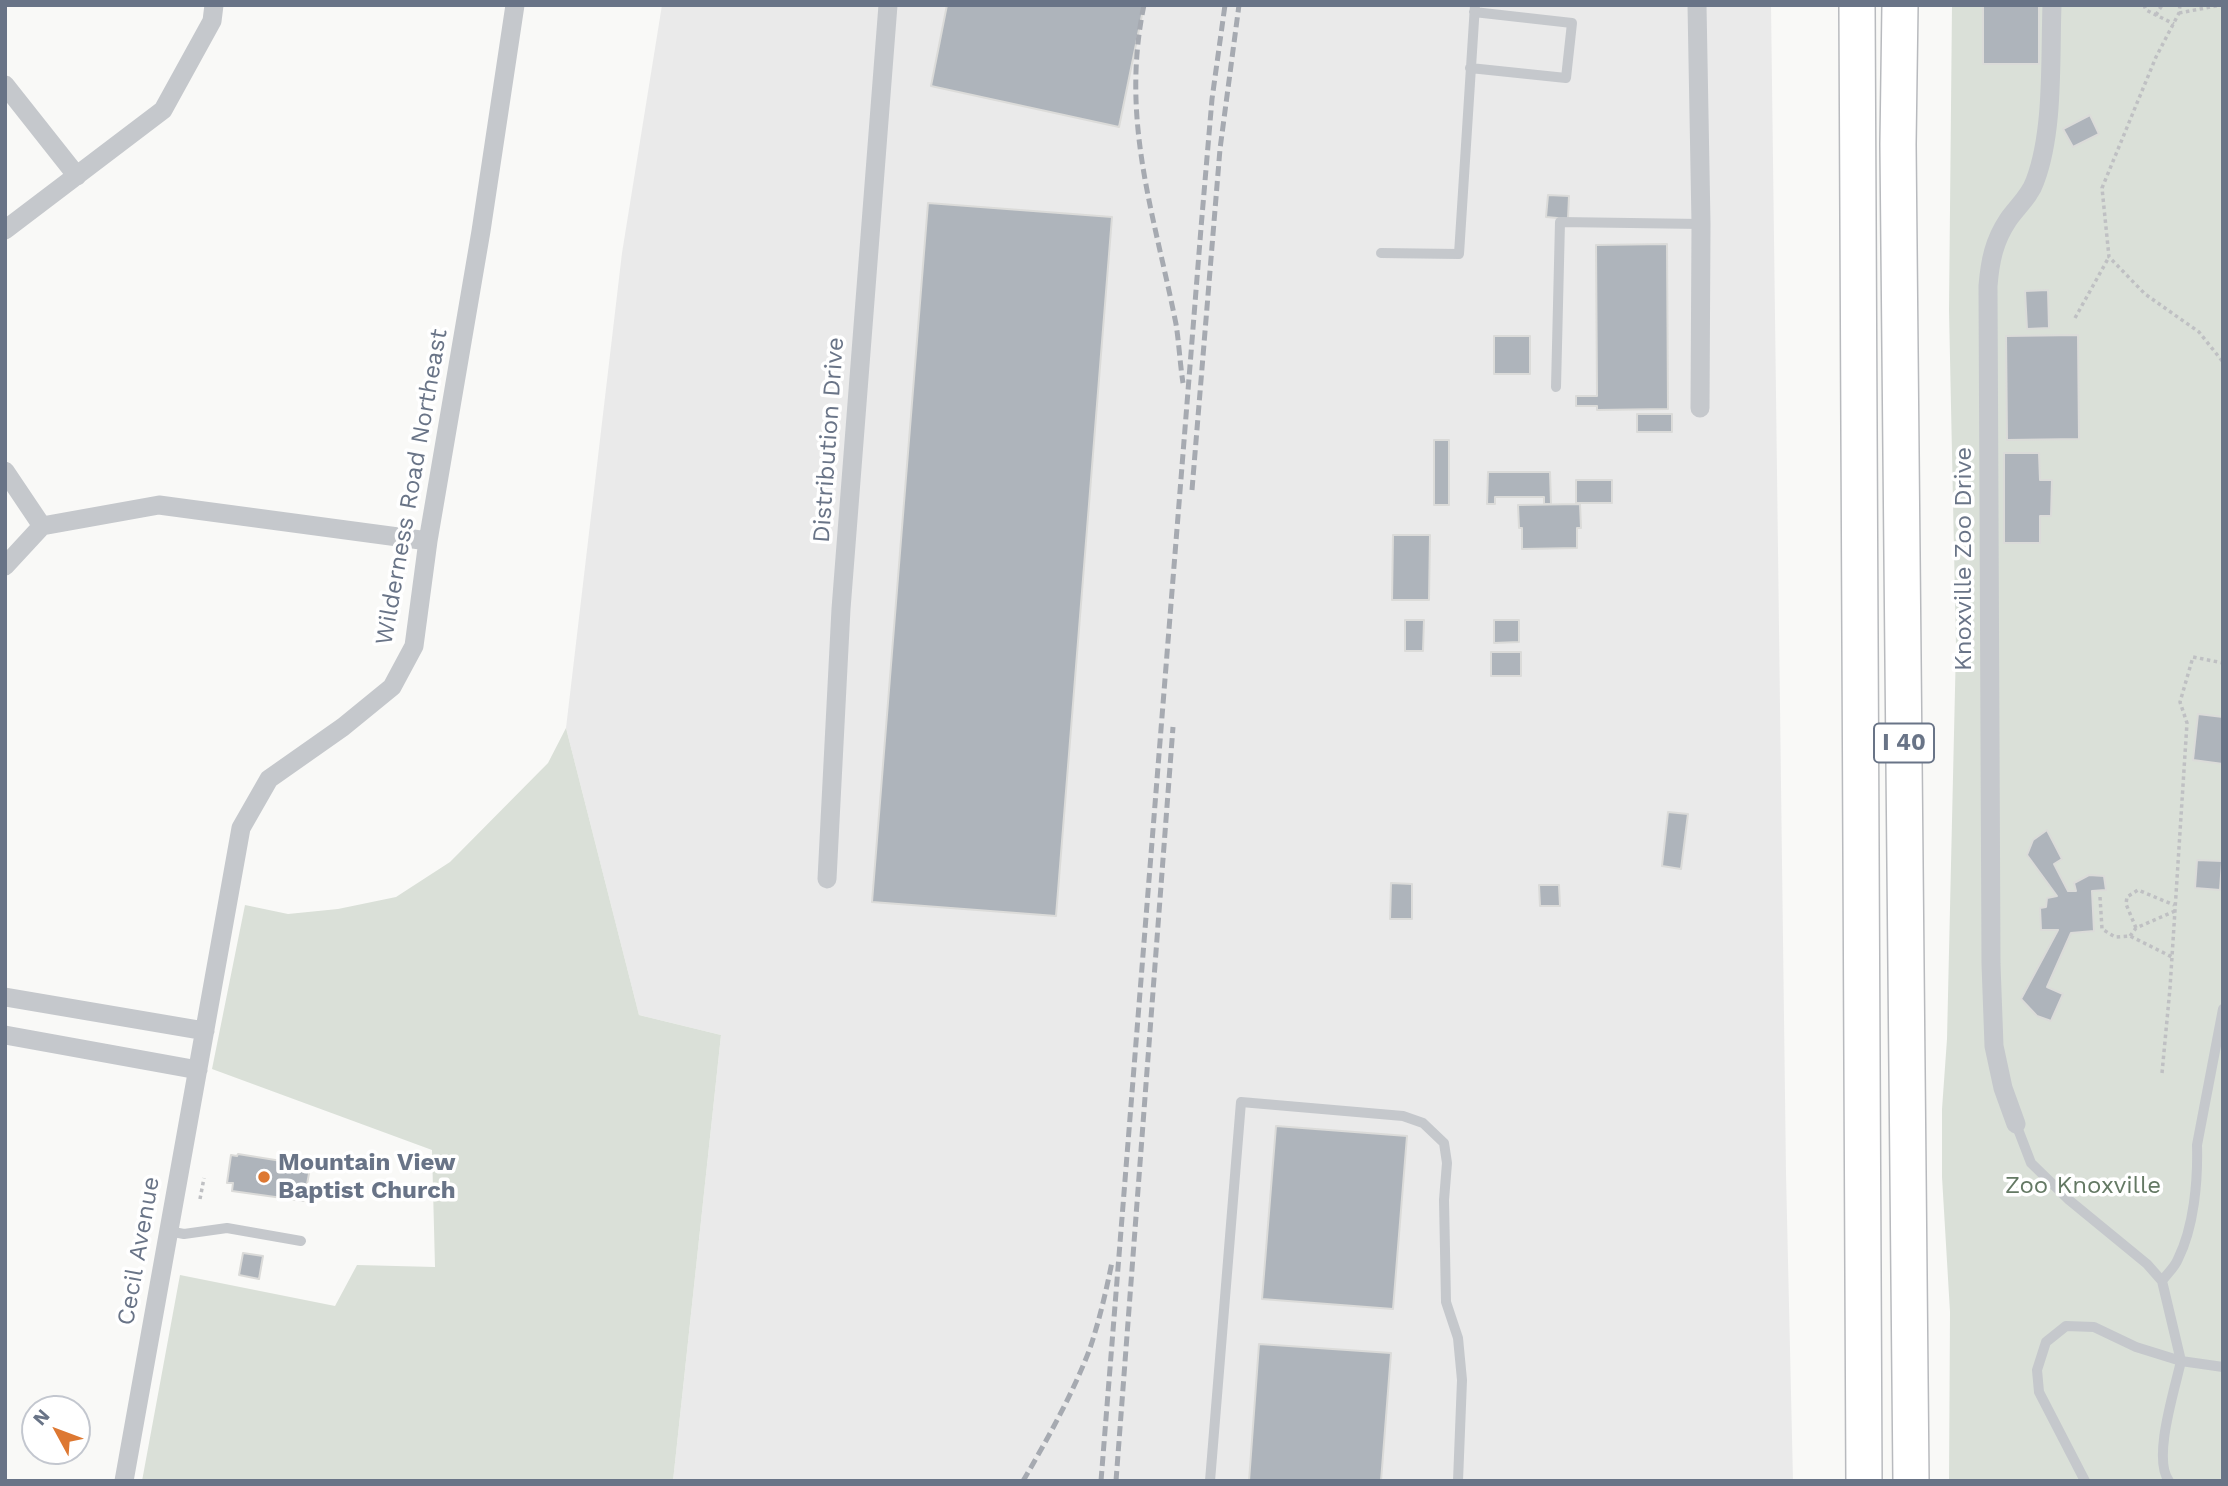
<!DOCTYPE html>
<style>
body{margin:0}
#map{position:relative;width:2228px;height:1486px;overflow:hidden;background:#f9f9f7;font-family:"Work Sans",sans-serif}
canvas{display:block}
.frame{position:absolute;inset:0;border:7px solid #697487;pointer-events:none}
.north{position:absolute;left:21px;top:1395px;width:70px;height:70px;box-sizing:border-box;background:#fff;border:2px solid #c3c7cf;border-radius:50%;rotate:311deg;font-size:19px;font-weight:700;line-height:28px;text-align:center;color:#697487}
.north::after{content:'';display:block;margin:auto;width:24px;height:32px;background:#dd7832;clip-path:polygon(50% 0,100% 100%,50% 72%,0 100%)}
</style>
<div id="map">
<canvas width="2228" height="1486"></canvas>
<div class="frame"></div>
<div class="north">N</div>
</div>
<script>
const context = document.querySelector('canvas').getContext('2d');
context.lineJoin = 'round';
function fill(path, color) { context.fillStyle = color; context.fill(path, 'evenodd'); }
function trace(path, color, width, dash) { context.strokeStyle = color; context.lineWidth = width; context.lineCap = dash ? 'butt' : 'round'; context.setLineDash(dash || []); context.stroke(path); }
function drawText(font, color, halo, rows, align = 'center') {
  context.font = font + ' "Work Sans",sans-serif'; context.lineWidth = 7; context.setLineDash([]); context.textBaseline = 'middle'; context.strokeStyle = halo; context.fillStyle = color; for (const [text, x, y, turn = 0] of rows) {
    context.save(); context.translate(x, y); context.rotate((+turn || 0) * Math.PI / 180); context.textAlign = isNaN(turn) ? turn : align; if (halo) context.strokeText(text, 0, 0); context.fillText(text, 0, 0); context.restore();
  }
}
fill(new Path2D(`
 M662 5H1771L1786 1173 1793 1481H673L721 1035 639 1015 566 728 622 253Z`), '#eaeaea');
fill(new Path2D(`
 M1952 5H2223V1481H1949L1950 1312 1942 1177V1109L1947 1039 1956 646 1949 310Z
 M566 728 639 1015 721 1035 673 1481H142L180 1275 335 1306 357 1265 435 1267 432 1150 212 1069 245 905 288 914 338 909 396 897 450 862 548 763Z`), '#dae0d8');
const building = new Path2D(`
 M947 5H1144L1119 127 931 86Z
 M1983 5H2039V64H1983Z
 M2090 115 2099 134 2073 147 2063 129Z
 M1548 195 1569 196 1568 219 1546 217Z
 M928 203 1112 217 1056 916 872 902Z
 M1667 244 1668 409 1597 410V406H1576V396H1597L1596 245Z
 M2048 290 2049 328 2027 329 2025 291Z
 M2078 335 2079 439 2007 440 2006 336Z
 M1494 336H1530V374H1494Z
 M1637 414H1672V432H1637Z
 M1434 440H1449V505H1434Z
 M2004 453H2039L2040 480H2052L2051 516H2040V543H2004Z
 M1488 472H1550L1551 504H1544V497H1495V504H1487Z
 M1576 480H1612V503H1576Z
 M1580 504 1581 528H1577V548L1522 549V528H1519L1518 505Z
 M1393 535H1430L1429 600H1392Z
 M1405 620H1424L1423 651H1405Z
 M1494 620H1519V642L1494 643Z
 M1491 652H1521V676H1491Z
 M2198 714 2223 717V764L2193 760Z
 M1668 812 1688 814 1681 869 1662 866Z
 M2047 830 2062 859 2054 864 2068 891H2076L2074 883 2089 875 2104 876 2106 890 2092 891 2094 931 2071 933 2047 987 2063 994 2051 1021 2037 1016 2021 999 2058 930H2041L2040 908 2046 907 2047 898 2057 896 2027 855 2033 840Z
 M2197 860 2222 861 2220 890 2195 888Z
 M1391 883 1412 884V919H1390Z
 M1539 885H1559L1560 906H1540Z
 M1276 1126 1407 1136 1393 1309 1262 1299Z
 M238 1154 300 1164V1166L310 1168 304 1201 232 1191 233 1183H227L231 1155 237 1156Z
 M243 1253 263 1256 259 1279 239 1275Z
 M1259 1344 1391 1353 1381 1481H1249Z`);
fill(building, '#aeb4bb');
trace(building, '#dbdbd9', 2);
const motorway = new Path2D(`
 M1857 5 1864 1481
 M1900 5 1898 144 1911 1481`);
trace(motorway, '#b8babe', 38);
trace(new Path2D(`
 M2144 5 2146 10 2174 24
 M2180 5 2179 13 2156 57 2102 188 2109 257 2145 294 2199 332 2223 362
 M2179 13 2221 5
 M2156 15 2162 5
 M2075 318 2109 257
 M2100 897 2102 929 2115 937 2130 936 2172 957
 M2136 928 2126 904 2127 897 2138 890 2174 905
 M2130 936 2136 928 2175 911
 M2162 1073 2170 988 2187 723 2180 702 2193 657 2223 663
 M200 1199 204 1178`), '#bfc0c3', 3.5, [3.5, 3.5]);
trace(new Path2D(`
 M1470 68 1566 78 1572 23 1474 12
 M1381 253 1459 254 1475 5
 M1556 387 1560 222 1701 224
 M2016 1124 2031 1163 2069 1200 2147 1264 2162 1281 2181 1361
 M168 1231 184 1234 227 1228 301 1241
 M2162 1281C2167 1274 2175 1267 2178 1259 2194 1227 2198 1181 2197 1145L2223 1009
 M1210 1481 1241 1102 1403 1116 1423 1123 1444 1143 1447 1163 1444 1200 1446 1302 1458 1338 1462 1380 1458 1481
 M2085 1481 2039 1392 2037 1370 2046 1342 2066 1326 2094 1327 2136 1347 2181 1361
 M2169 1481C2152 1459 2175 1389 2181 1361L2223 1367`), '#c5c8cc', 10);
trace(new Path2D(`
 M1697 5 1701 224 1700 408
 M5 85 77 176
 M5 230 163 110 212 21 214 5
 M5 471 42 526
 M42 526 159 505 428 541
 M5 566 42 526
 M827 879 841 609 888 5
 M5 997 205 1031
 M5 1035 198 1070
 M2016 1124 2003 1088 1994 1046 1991 964 1988 286C1990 261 1994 241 2008 220 2017 207 2030 196 2035 181 2054 131 2050 59 2052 5
 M124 1481 241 828 269 779 343 727 392 687 414 646 428 541 481 231 515 5`), '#c5c8cc', 19);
trace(motorway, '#fff', 35);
trace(new Path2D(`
 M1144 5C1120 120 1154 213 1176 324 1179 343 1180 364 1183 383
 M1192 490 1220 149 1239 5
 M1023 1481C1047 1440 1072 1395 1089 1351 1099 1322 1106 1292 1112 1262
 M1101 1481 1201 228 1212 99 1225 5
 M1116 1481 1173 727`), '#a6aab1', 5, [10, 5]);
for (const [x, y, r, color] of [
 [264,1177,7,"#dd7832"]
]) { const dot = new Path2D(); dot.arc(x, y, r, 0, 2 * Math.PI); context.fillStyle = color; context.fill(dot); trace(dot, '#fff', 2.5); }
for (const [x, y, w] of [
 [1904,743,60]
]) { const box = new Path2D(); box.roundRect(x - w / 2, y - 19.5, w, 39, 5); context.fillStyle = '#fff'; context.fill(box); trace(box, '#697487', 2); }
drawText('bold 23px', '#697487', null, [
 ["I 40",1904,743]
]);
drawText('24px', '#697487', '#fff', [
 ["Distribution Drive",829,440,-86],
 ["Wilderness Road Northeast",412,487,-80],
 ["Knoxville Zoo Drive",1964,559,-90],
 ["Cecil Avenue",139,1251,-80]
]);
drawText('bold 24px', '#697487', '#fff', [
 ["Mountain View",278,1163],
 ["Baptist Church",278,1191]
], 'left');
drawText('24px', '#647964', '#fff', [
 ["Zoo Knoxville",2083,1186]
]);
</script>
